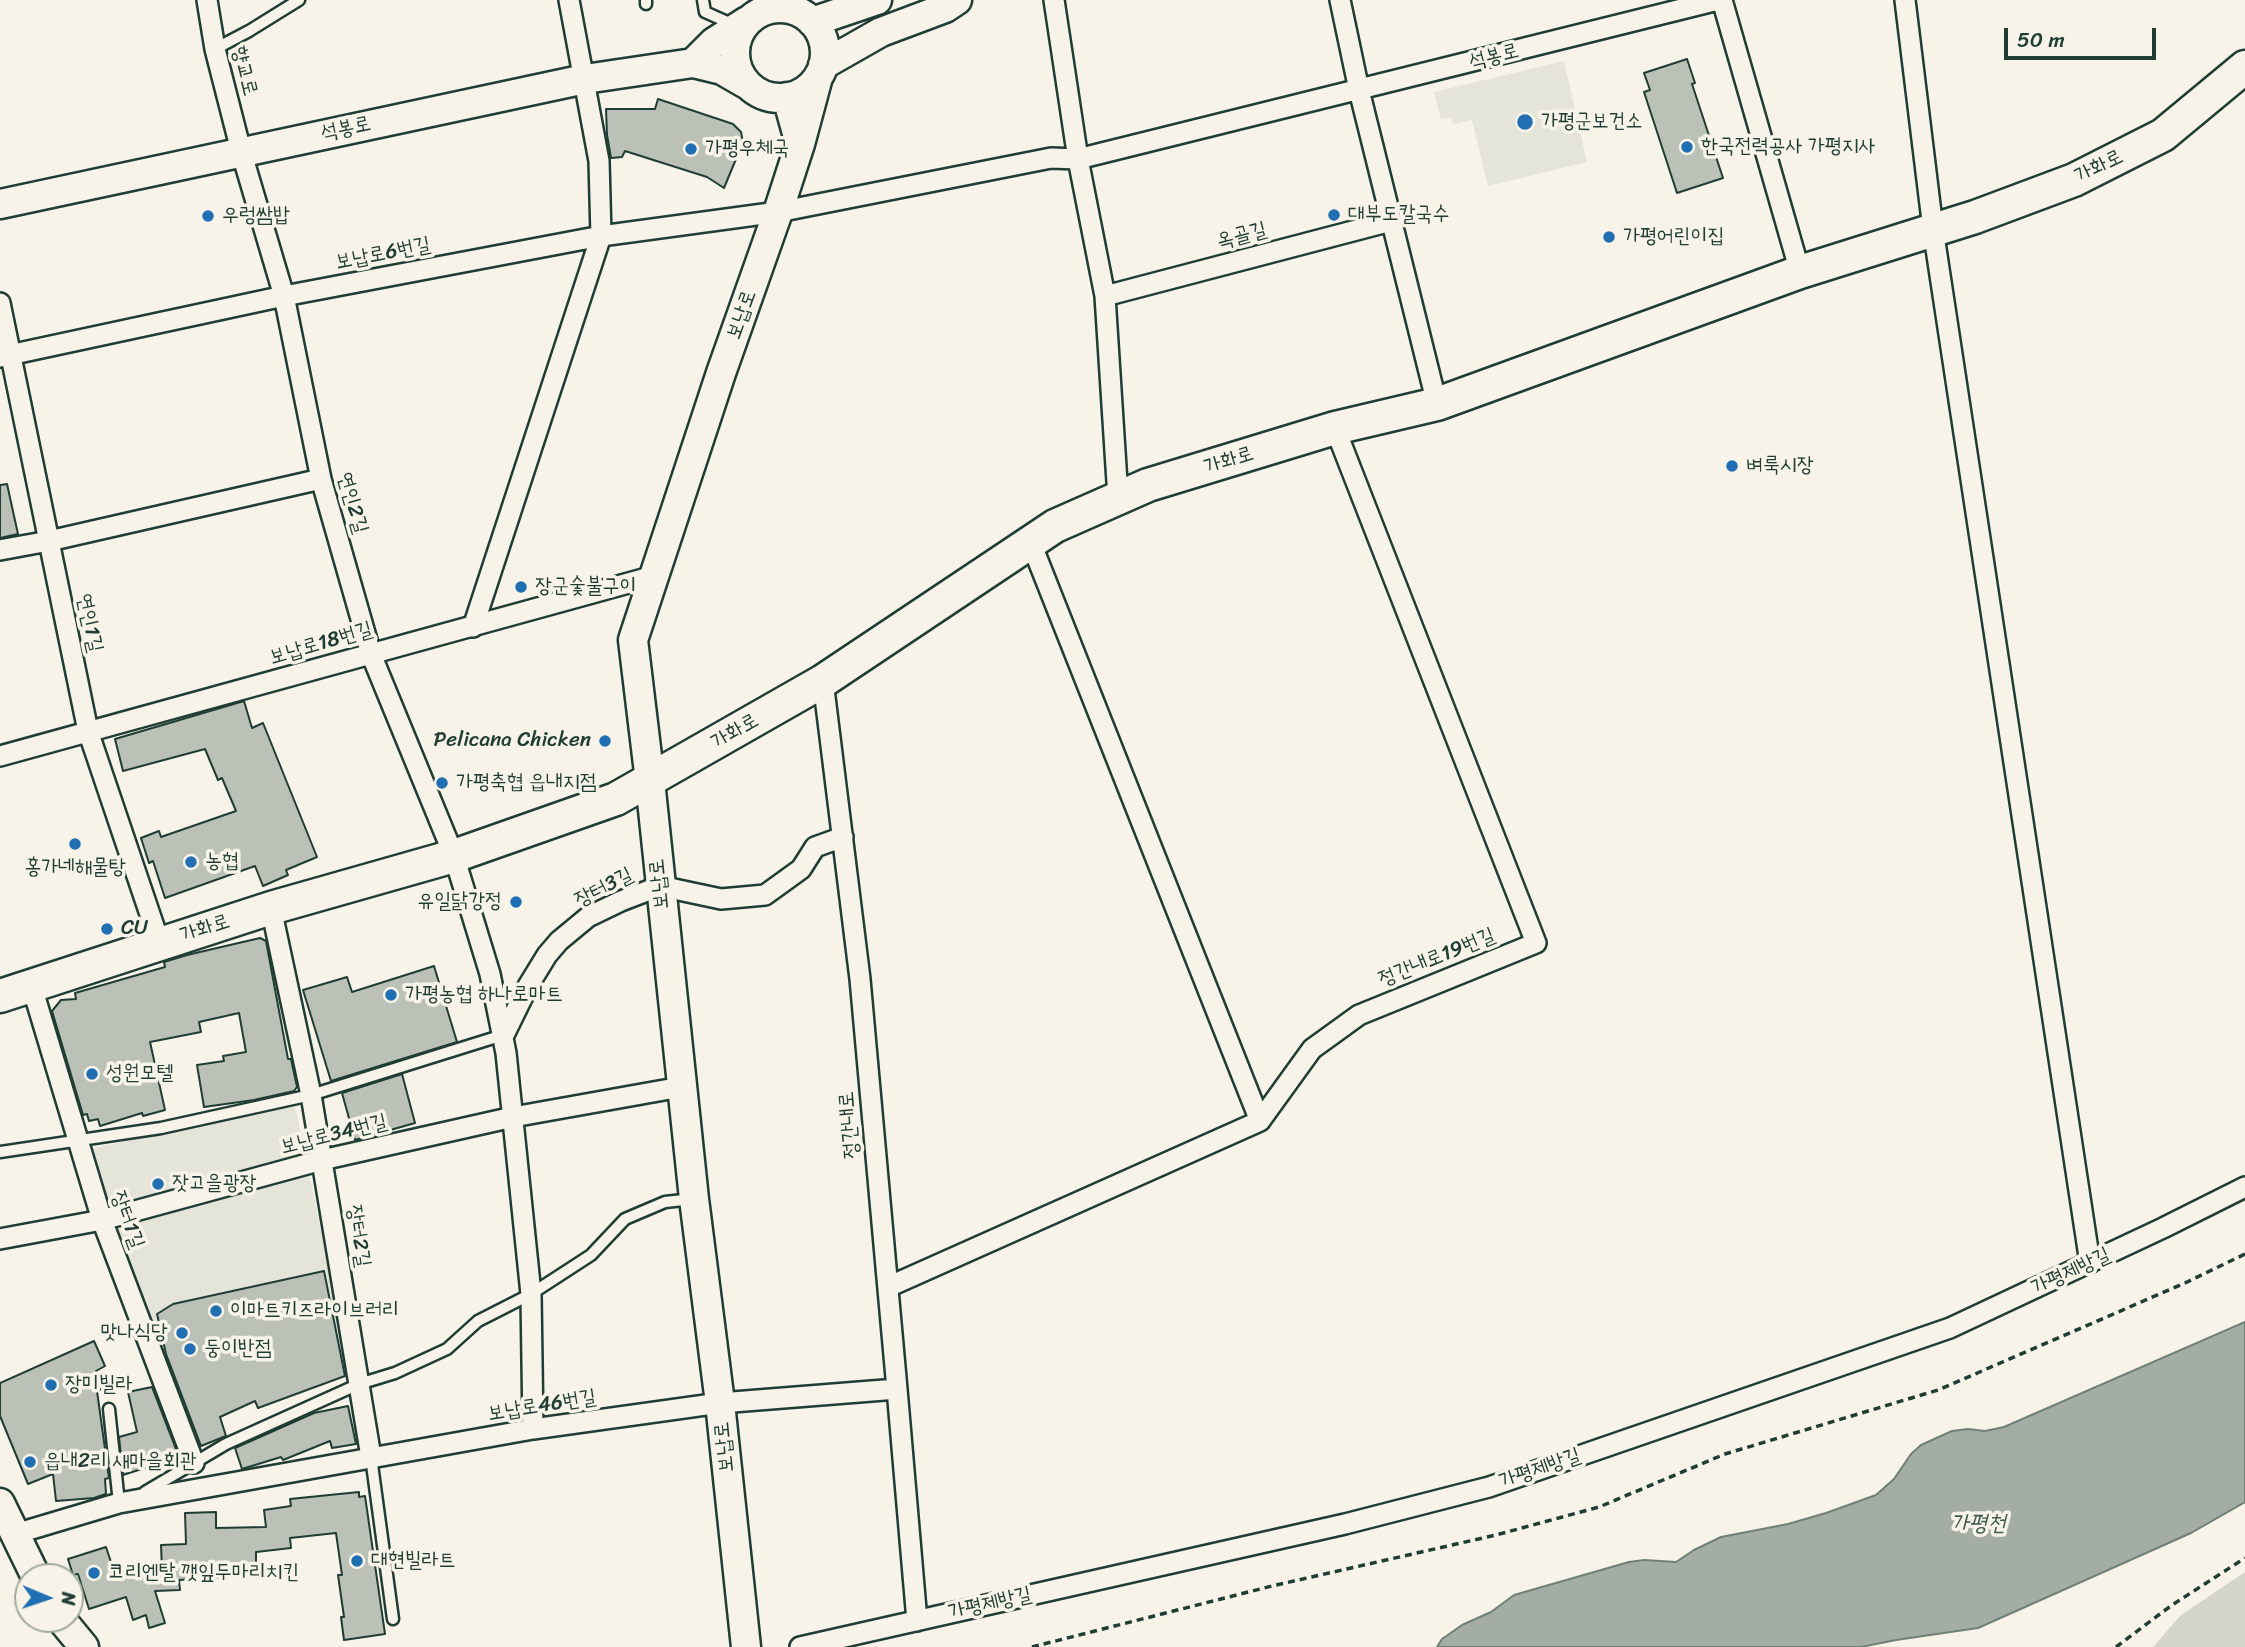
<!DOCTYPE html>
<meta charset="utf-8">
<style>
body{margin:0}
#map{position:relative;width:2245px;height:1647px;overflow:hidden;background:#f7f3e8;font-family:Sriracha,sans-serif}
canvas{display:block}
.north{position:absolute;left:14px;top:1563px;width:70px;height:70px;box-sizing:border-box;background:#f7f3e8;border:2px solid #a1aaa0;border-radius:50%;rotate:92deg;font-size:19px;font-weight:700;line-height:28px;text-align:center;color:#1f3d34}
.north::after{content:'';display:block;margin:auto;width:24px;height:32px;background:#1f6fb2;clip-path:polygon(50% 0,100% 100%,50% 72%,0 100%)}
.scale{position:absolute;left:2004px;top:28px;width:152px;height:32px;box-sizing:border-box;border:4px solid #1f3d34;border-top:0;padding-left:9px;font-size:21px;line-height:24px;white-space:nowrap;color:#1f3d34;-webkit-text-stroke:5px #f7f3e8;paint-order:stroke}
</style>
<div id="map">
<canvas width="2245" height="1647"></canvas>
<div class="north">N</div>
<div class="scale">50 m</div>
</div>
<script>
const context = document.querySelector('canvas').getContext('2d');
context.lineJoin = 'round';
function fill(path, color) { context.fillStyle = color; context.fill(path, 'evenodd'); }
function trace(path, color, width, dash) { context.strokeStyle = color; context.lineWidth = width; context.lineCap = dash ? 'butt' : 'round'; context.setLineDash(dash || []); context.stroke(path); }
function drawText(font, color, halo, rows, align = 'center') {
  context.font = font + ' Sriracha,"Poor Story",sans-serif'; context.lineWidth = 7; context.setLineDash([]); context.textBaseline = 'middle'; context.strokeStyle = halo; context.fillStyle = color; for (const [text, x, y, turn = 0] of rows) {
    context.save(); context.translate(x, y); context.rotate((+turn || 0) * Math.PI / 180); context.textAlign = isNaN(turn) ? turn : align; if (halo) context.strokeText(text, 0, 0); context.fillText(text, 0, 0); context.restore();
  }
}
fill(new Path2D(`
 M1564 61 1587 162 1488 186 1472 120 1453 124 1451 117 1441 119 1434 92Z
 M295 1106 341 1326 169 1372 118 1233 93 1148Z`), '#e5e4d9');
fill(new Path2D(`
 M2245 1572V1647H2153L2181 1615Z`), '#d3d5ca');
const water = new Path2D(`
 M2245 1322V1502L2191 1533 1978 1628 1896 1640 1861 1647H1437L1442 1639 1462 1625 1491 1612 1514 1595 1629 1562 1644 1560 1676 1562 1694 1550 1721 1537 1788 1524 1826 1513 1876 1495 1894 1479 1911 1454 1921 1445 1952 1431 1968 1429 1985 1431 2004 1427Z`);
fill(water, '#a4ada3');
trace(water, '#6f8077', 2);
const building = new Path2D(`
 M1687 59 1695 83 1692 84 1723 178 1677 193 1644 92 1650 90 1644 73Z
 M658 99 733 124 741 132 743 142 724 188 707 177 625 151 622 157 611 158 607 135 606 109H655Z
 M7 484 18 534 0 538V485Z
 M244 701 252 728 263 723 317 857 286 870 288 875 263 886 255 866 165 898 153 861 149 863 141 838 159 831 161 837 236 811 222 778 218 780 205 749 123 771 115 739Z
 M260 938 266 941 288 1059H291L297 1087 294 1091 254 1100 204 1107 197 1065 224 1061 223 1056 246 1052 239 1013 199 1022 201 1032 150 1042 165 1110 143 1116 142 1113 100 1126 98 1119 89 1121 87 1114 83 1115 52 1011 61 1000 76 999 75 993 165 967 164 962 187 955Z
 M434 966 457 1042 331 1081 303 990 347 977 352 992Z
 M402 1074 415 1123 355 1140 342 1093Z
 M324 1271 345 1376 258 1408 255 1401 220 1417 226 1436 201 1446 166 1354 157 1314 173 1304Z
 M94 1341 105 1366 96 1371 104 1388 97 1391 109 1478 105 1479 106 1494 94 1498 56 1501 53 1474 28 1484 0 1416V1383Z
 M152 1387 179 1457 123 1475 119 1437 137 1432 128 1392Z
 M348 1406 356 1444 332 1448 330 1441 283 1460 281 1457 242 1469 235 1448 314 1413Z
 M359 1492V1497L365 1496 385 1634 344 1640 341 1617H344L338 1575H342L336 1533 290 1538 291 1548 256 1552V1575L179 1580 180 1590 155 1591 165 1623 149 1628 146 1615 133 1620 126 1597 89 1609 78 1574 73 1575 68 1559 106 1547 116 1577 162 1570 161 1545 186 1544 185 1513 216 1512V1528L266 1527 264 1510 291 1506 290 1499Z`);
fill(building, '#bbc1b6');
trace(building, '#1f3d34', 2);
const lane = new Path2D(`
 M646 0V4
 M703 0 705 12 734 25
 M215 49 249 31 299 0
 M0 1152 161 1128 311 1095 503 1035
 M109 1409 119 1503
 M371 1457 393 1619
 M145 1492 226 1444 359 1384 395 1373 447 1349 478 1321 531 1294 591 1255 625 1219 665 1202 693 1199`);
const street = new Path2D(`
 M207 0 215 49 241 151 284 296 321 479 371 654 454 856 490 974 506 1053 531 1294 533 1429
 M1054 0 1078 159 1105 296 1118 498
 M1340 0 1359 90 1437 404
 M1722 0 1800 272
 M1905 0 1933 229 2090 1263
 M1105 296 1391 221
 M0 303 88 731 160 944
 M0 357 284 296 601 236 778 212 1051 158 1078 159 1718 0
 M1031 543 1260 1121
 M0 550 49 541 321 479
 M473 627 601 236 599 161 569 0
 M0 756 654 576
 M271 908 311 1095 371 1457
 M32 987 102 1220 194 1463
 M504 1035 528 986 547 955 559 941 588 917 621 901 660 886 721 899 765 895 801 869 815 847 843 837
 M0 1239 102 1220 322 1160 513 1117 681 1087
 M888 1287 1260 1121 1312 1049 1359 1015 1536 943 1335 428
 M897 1389 917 1621
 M15 1534 119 1503 533 1429 720 1403 897 1389 860 979 823 681
 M800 1647 1345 1524 1489 1487 1950 1328 2163 1228 2245 1187`);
const secondary = new Path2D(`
 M735 53a45 45 0 1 1 90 0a45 45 0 1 1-90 0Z
 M747 21 714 42 693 63 722 70 748 85
 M812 22 877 0
 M823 65 881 32 945 8 957 0
 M787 97 800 144 818 77
 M0 204 585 79 693 63
 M0 1503 36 1577
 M61 1619 84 1647
 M746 1647 720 1403 694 1199 650 781 633 640 721 373 778 212 800 144`);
const primary = new Path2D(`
 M0 996 271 908 454 856 616 799 823 681 1055 526 1148 485 1335 428 1437 404 1800 272 1975 217 2074 180 2163 135 2245 67`);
trace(lane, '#1f3d34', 15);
trace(street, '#1f3d34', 24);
trace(secondary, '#1f3d34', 33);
trace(primary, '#1f3d34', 37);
trace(new Path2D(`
 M1032 1647 1272 1586 1496 1535 1599 1507 1725 1454 1938 1390 2185 1283 2245 1254
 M2116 1647 2172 1605 2245 1558`), '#1f3d34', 3.5, [7, 5]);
trace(lane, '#f7f3e8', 10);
trace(street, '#f7f3e8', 19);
trace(secondary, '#f7f3e8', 28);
trace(primary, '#f7f3e8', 32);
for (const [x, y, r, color] of [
 [1525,122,9,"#1f6fb2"],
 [1687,147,7,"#1f6fb2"],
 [691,149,7,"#1f6fb2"],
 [1334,215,7,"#1f6fb2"],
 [208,216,7,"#1f6fb2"],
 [1609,237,7,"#1f6fb2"],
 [1732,466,7,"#1f6fb2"],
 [521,587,7,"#1f6fb2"],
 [605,741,7,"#1f6fb2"],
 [442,783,7,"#1f6fb2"],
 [75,844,7,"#1f6fb2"],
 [191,862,7,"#1f6fb2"],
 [516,902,7,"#1f6fb2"],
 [107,929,7,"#1f6fb2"],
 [391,995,7,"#1f6fb2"],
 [92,1074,7,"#1f6fb2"],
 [158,1184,7,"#1f6fb2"],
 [216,1311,7,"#1f6fb2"],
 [182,1333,7,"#1f6fb2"],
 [190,1349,7,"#1f6fb2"],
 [51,1385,7,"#1f6fb2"],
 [30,1462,7,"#1f6fb2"],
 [357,1561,7,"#1f6fb2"],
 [94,1573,7,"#1f6fb2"]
]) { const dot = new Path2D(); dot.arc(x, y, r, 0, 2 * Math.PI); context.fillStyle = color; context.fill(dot); trace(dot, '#f7f3e8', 2.5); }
drawText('21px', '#1f3d34', '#f7f3e8', [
 ["석봉로",1494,57,-14],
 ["향교로",244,71,76],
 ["석봉로",346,129,-12],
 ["가화로",2099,167,-26],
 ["옥골길",1242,236,-15],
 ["보납로6번길",383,254,-11],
 ["보납로",742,315,-70],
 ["가화로",1229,461,-17],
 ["연인2길",352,503,74],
 ["연인1길",89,623,78],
 ["보납로18번길",321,644,-16],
 ["가화로",735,732,-30],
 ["보납로",660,884,-96],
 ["장터3길",604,888,-27],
 ["가화로",205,929,-18],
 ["정간내로19번길",1437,958,-22],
 ["정간내로",850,1125,-95],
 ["보납로34번길",334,1135,-14],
 ["장터1길",127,1220,70],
 ["장터2길",358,1236,81],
 ["가평제방길",2071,1272,-25],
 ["보납로46번길",542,1406,-9],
 ["보납로",725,1447,-96],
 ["가평제방길",1540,1469,-19],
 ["가평제방길",990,1604,-13]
]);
drawText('21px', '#1f3d34', '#f7f3e8', [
 ["가평군보건소",1541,122],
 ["한국전력공사 가평지사",1701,147],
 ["가평우체국",705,149],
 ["대부도칼국수",1348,215],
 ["우렁쌈밥",222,216],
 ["가평어린이집",1623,237],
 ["벼룩시장",1746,466],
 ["장군숯불구이",535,587],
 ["Pelicana Chicken",591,741,"right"],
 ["가평축협 읍내지점",456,783],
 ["농협",205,862],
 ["홍가네해물탕",75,868,"center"],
 ["유일닭강정",502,902,"right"],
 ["CU",121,929],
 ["가평농협 하나로마트",405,995],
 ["성원모텔",106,1074],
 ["잣고을광장",172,1184],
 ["이마트키즈라이브러리",230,1311],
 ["맛나식당",168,1333,"right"],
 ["둥이반점",204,1349],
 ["장미빌라",65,1385],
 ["읍내2리 새마을회관",44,1462],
 ["대현빌라트",371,1561],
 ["코리엔탈 깻잎두마리치킨",108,1573]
], 'left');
drawText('italic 23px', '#405950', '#f7f3e8', [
 ["가평천",1978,1524]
]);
</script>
